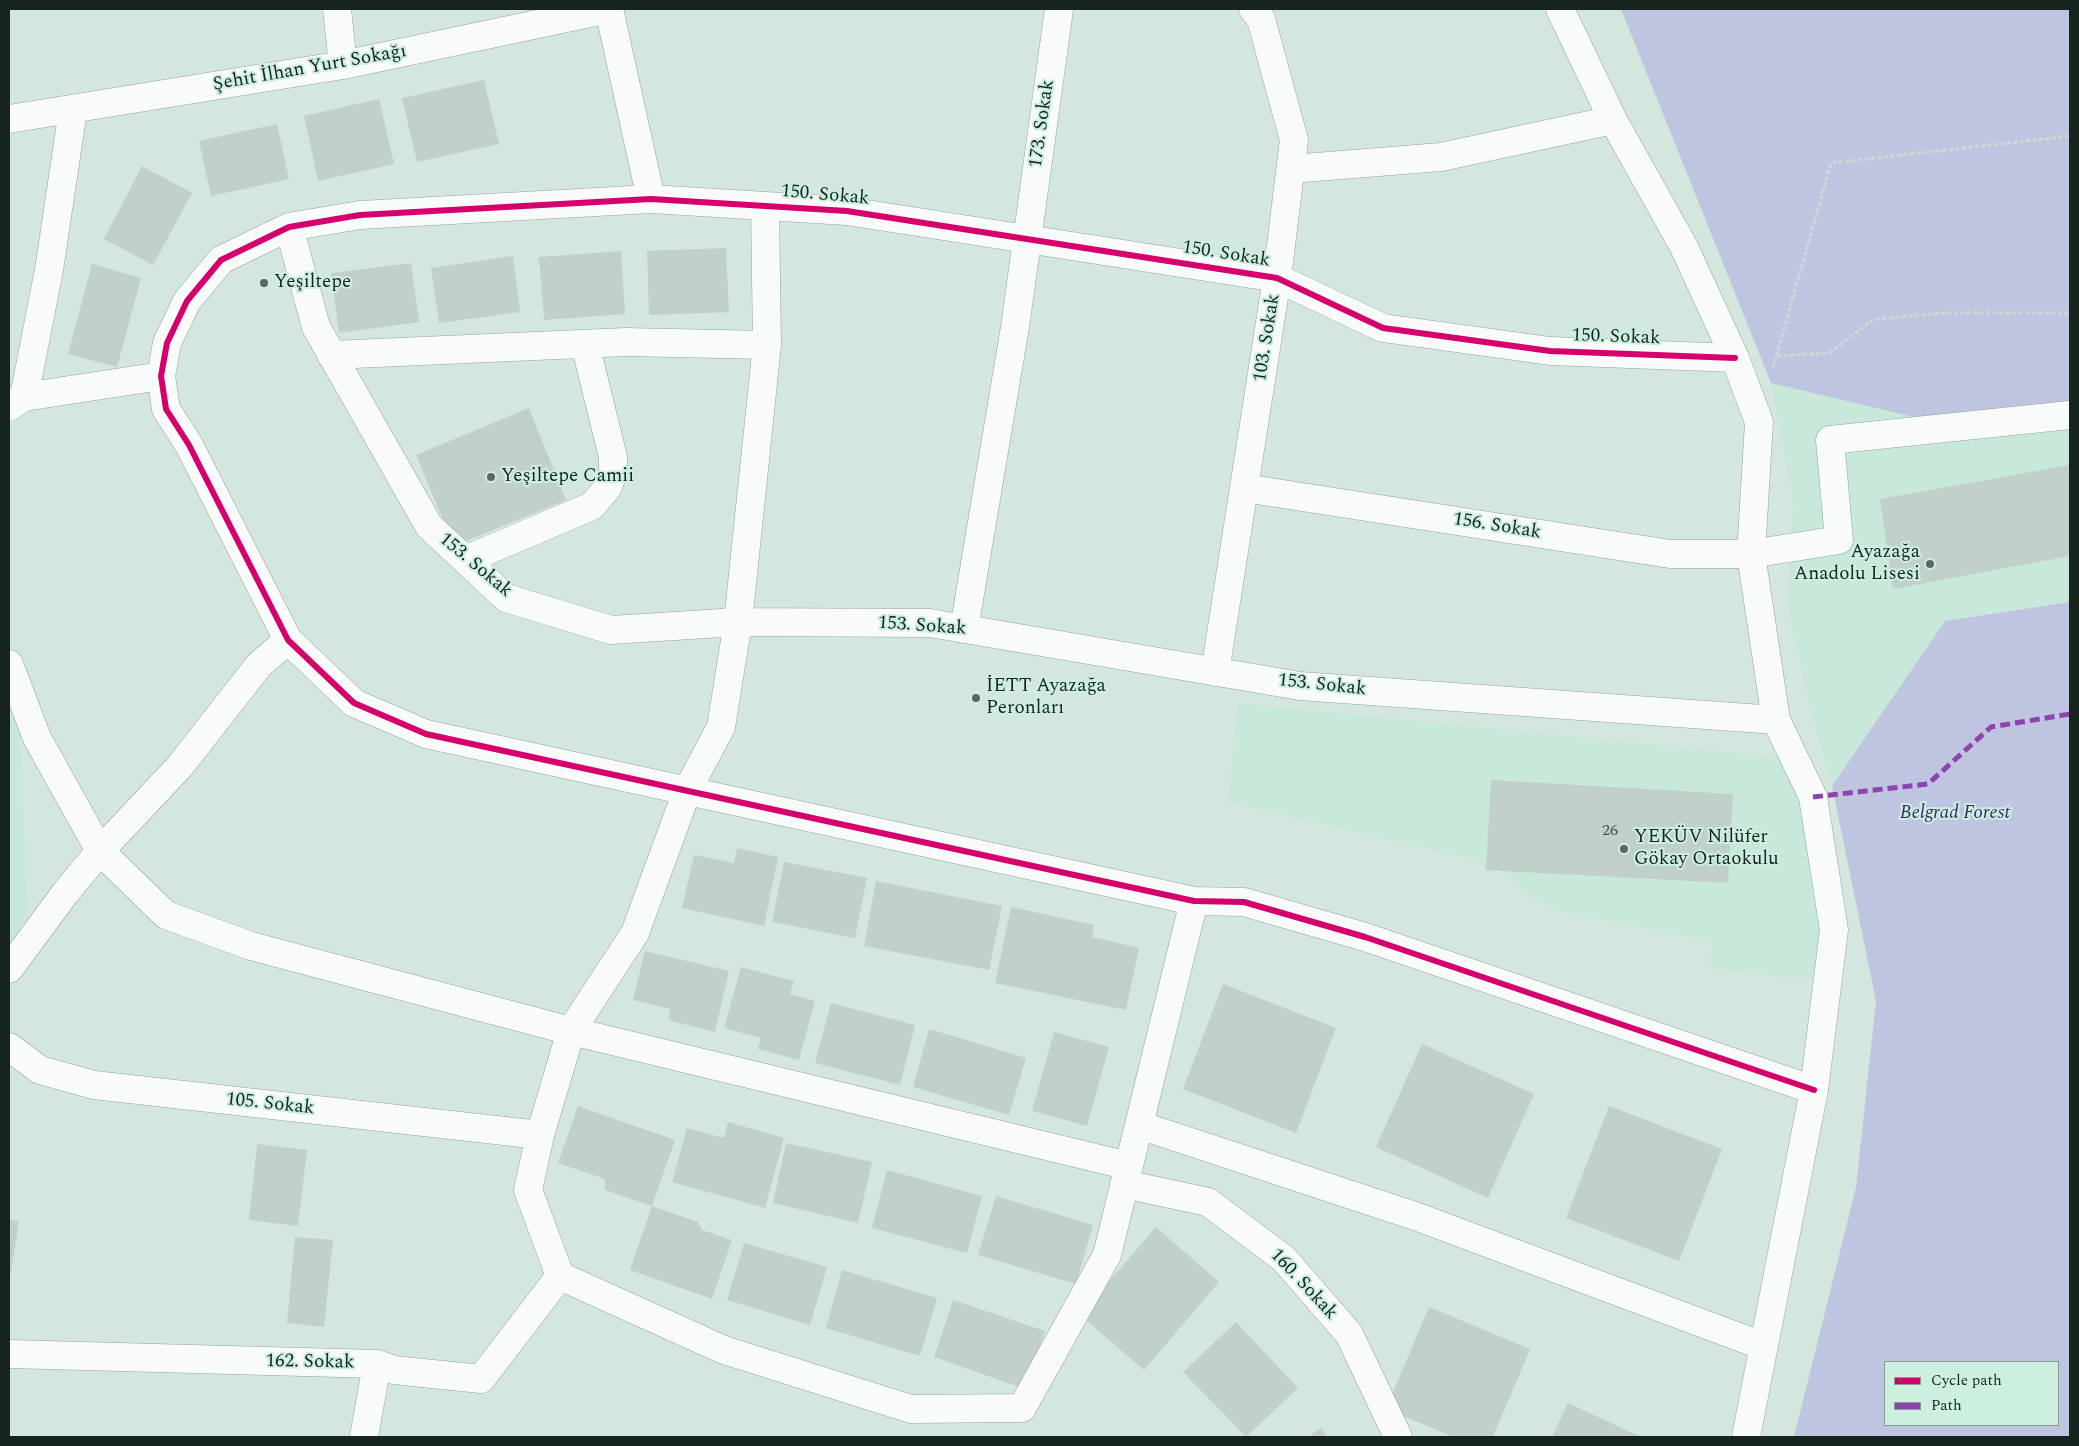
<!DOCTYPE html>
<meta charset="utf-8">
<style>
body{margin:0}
#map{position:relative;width:2079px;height:1446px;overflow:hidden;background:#d4e7de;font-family:Spectral,serif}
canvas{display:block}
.frame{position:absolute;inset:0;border:10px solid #17241e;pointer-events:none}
.legend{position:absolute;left:1884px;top:1361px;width:175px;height:65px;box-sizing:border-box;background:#ccefdf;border:1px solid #849e92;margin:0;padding:6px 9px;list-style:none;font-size:15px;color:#17241e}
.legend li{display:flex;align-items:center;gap:10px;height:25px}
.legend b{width:25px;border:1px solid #849e92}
</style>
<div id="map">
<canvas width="2079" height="1446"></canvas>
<div class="frame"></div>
<ul class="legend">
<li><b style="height:6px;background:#d6006c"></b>Cycle path</li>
<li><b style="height:6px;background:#8e44ad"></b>Path</li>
</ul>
</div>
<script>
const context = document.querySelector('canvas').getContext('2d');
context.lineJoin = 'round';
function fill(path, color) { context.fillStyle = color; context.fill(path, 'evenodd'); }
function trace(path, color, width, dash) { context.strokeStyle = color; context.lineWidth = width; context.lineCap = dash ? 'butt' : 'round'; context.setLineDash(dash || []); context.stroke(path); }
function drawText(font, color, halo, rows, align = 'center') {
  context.font = font + ' Spectral,serif'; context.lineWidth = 4; context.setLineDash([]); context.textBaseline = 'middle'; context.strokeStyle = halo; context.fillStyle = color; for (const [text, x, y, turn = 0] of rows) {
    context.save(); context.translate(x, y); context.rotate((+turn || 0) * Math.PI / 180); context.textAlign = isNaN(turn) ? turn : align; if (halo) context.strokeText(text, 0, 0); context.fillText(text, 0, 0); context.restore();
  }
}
fill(new Path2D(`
 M1771 383 1922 419 2070 405V602L1945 621 1832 786 1811 712 1787 603 1793 502Z
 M9 677 18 686 28 911 9 953Z
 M1238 703 1794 759 1828 976 1789 978 1709 968 1713 942 1553 910 1528 895 1502 871 1486 870 1477 860 1228 802Z`), '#c8e8da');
fill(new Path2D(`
 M1621 9H2070V405L1922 419 1771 383Z
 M2070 602V1437H1794L1856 1187 1876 1001 1832 786 1945 621ZM1885 1362H2058V1425H1885Z`), '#bfc5e0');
fill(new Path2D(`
 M484 80 499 144 417 162 402 98Z
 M379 99 394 164 318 181 304 116Z
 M277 124 289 179 211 196 199 141Z
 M142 166 192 193 153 265 104 239Z
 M726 248 729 312 649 315 647 251Z
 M621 251 625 314 544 320 539 257Z
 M513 256 520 312 439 323 431 268Z
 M411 263 419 322 339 333 331 273Z
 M92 264 141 278 117 367 68 354Z
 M529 408 566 500 454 546 416 455Z
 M2070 465V556L1893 589 1880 499Z
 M1491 780 1733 794 1728 883 1486 870Z
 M737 848 778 857 764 926 682 908 694 855 734 863Z
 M784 862 867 878 855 938 772 922Z
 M876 881 1002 906 989 970 864 946Z
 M1011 907 1094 925 1092 937 1139 948 1126 1010 995 983Z
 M645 951 729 971 715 1032 668 1020 671 1009 633 1000Z
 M741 967 794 981 790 994 815 1001 799 1060 758 1049 761 1038 724 1028Z
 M1223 984 1336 1028 1296 1133 1183 1089Z
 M831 1003 915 1025 900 1085 815 1063Z
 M929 1029 1026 1058 1009 1115 913 1087Z
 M1054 1032 1109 1047 1087 1126 1032 1111Z
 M1422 1044 1534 1094 1488 1198 1376 1147Z
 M578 1106 675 1140 652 1206 605 1190V1179L558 1163Z
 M1609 1106 1722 1149 1679 1261 1566 1218Z
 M728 1122 784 1138 765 1208 672 1182 687 1128 724 1138Z
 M786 1143 872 1162 858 1223 773 1203Z
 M257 1144 307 1150 298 1226 249 1220Z
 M887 1170 982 1196 967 1253 872 1228Z
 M996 1196 1093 1225 1076 1284 978 1255Z
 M652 1206 698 1222 702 1230 732 1240 712 1299 630 1270Z
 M9 1220 19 1221 10 1278H9Z
 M1156 1227 1219 1282 1144 1370 1080 1315Z
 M295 1237 333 1240 324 1327 287 1323Z
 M744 1243 827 1267 810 1325 727 1300Z
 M842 1270 937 1298 920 1356 826 1328Z
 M953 1300 1045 1331 1025 1389 934 1357Z
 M1429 1307 1530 1349 1493 1437H1454L1386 1409Z
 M1236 1322 1298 1388 1246 1437 1183 1372Z
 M1568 1403 1641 1437H1552Z
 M1321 1428 1328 1437H1308Z`), '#c1d0c9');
const minor = new Path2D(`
 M337 9 343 65
 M609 9 651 199
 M1560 9 1613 120 1684 247 1735 358 1759 422 1751 554 1776 720 1813 797 1834 930 1814 1090 1746 1437
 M9 119 343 65 609 9
 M1291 169 1441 157 1613 120
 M765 206 767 345 738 622 721 727 687 791 635 933 571 1031 540 1135 528 1190 560 1276 724 1350 911 1409 1022 1408 1107 1255 1194 901
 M289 227 316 327 429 526 506 598 611 630 738 622 930 623 1300 686 1776 720
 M331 355 626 342 767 345
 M1735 358 1550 351 1383 328 1277 278 847 211 651 199 360 215 289 227 221 260 187 301 167 343 161 376 166 409 189 445 288 640 354 703 426 734 1194 901 1244 902 1365 937 1814 1090
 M24 397 49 270 73 110
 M9 407 24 397 161 376
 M1244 488 1670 554H1751L1839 540 1830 440 2070 415
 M465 560 592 506 608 487 613 472V457L585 344
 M964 629 1015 327 1059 9
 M9 664 37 738 100 851 166 915 251 946 571 1031 1129 1166
 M1215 672 1277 278 1294 140 1261 19 1253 9
 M9 969 66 892 100 851 180 766 259 665 288 640
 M9 1047 40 1070 94 1085 540 1135
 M1139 1125 1415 1216 1763 1346
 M1124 1184 1208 1202 1284 1259 1349 1334 1398 1437
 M9 1354 377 1364 394 1370 481 1379 560 1276
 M364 1437 377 1364`);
trace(minor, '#94a29b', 29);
trace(new Path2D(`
 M1777 356 1829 353 1874 319 1945 313H2070
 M1773 368 1831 163 2070 136`), '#d1d7d5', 3, [4, 2.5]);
trace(minor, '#f9fbfa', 28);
trace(new Path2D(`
 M1813 797 1928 784 1991 727 2070 714`), '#8e44ad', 5, [10, 5]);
trace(new Path2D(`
 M1735 358 1550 351 1383 328 1277 278 847 211 651 199 360 215 289 227 221 260 187 301 167 343 161 376 166 409 189 445 288 640 354 703 426 734 1194 901 1244 902 1365 937 1814 1090`), '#d6006c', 6);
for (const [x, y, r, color] of [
 [264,283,5,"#596861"],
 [491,477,5,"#596861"],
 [1930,564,5,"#596861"],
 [976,698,5,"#596861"],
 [1624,849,5,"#596861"]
]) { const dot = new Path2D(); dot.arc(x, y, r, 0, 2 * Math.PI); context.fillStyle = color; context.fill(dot); trace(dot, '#ccefdf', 2); }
drawText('16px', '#42504a', null, [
 ["26",1610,832]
]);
drawText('19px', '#17241e', '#ccefdf', [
 ["Şehit İlhan Yurt Sokağı",310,69,-10],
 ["173. Sokak",1043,124,-82],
 ["150. Sokak",825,196,5],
 ["150. Sokak",1226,255,9],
 ["103. Sokak",1268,338,-81],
 ["150. Sokak",1616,338,2],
 ["156. Sokak",1497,527,9],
 ["153. Sokak",475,566,40],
 ["153. Sokak",922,627,4],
 ["153. Sokak",1322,686,6],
 ["105. Sokak",270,1105,6],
 ["160. Sokak",1303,1285,47],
 ["162. Sokak",310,1363,1]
]);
drawText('19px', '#17241e', '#ccefdf', [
 ["Yeşiltepe",274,283],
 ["Yeşiltepe Camii",501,477],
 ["Ayazağa",1920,553,"right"],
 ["Anadolu Lisesi",1920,575,"right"],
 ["İETT Ayazağa",986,687],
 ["Peronları",986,709],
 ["YEKÜV Nilüfer",1634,838],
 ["Gökay Ortaokulu",1634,860]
], 'left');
drawText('italic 19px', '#352a6b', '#ccefdf', [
 ["Belgrad Forest",1955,814]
]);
</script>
